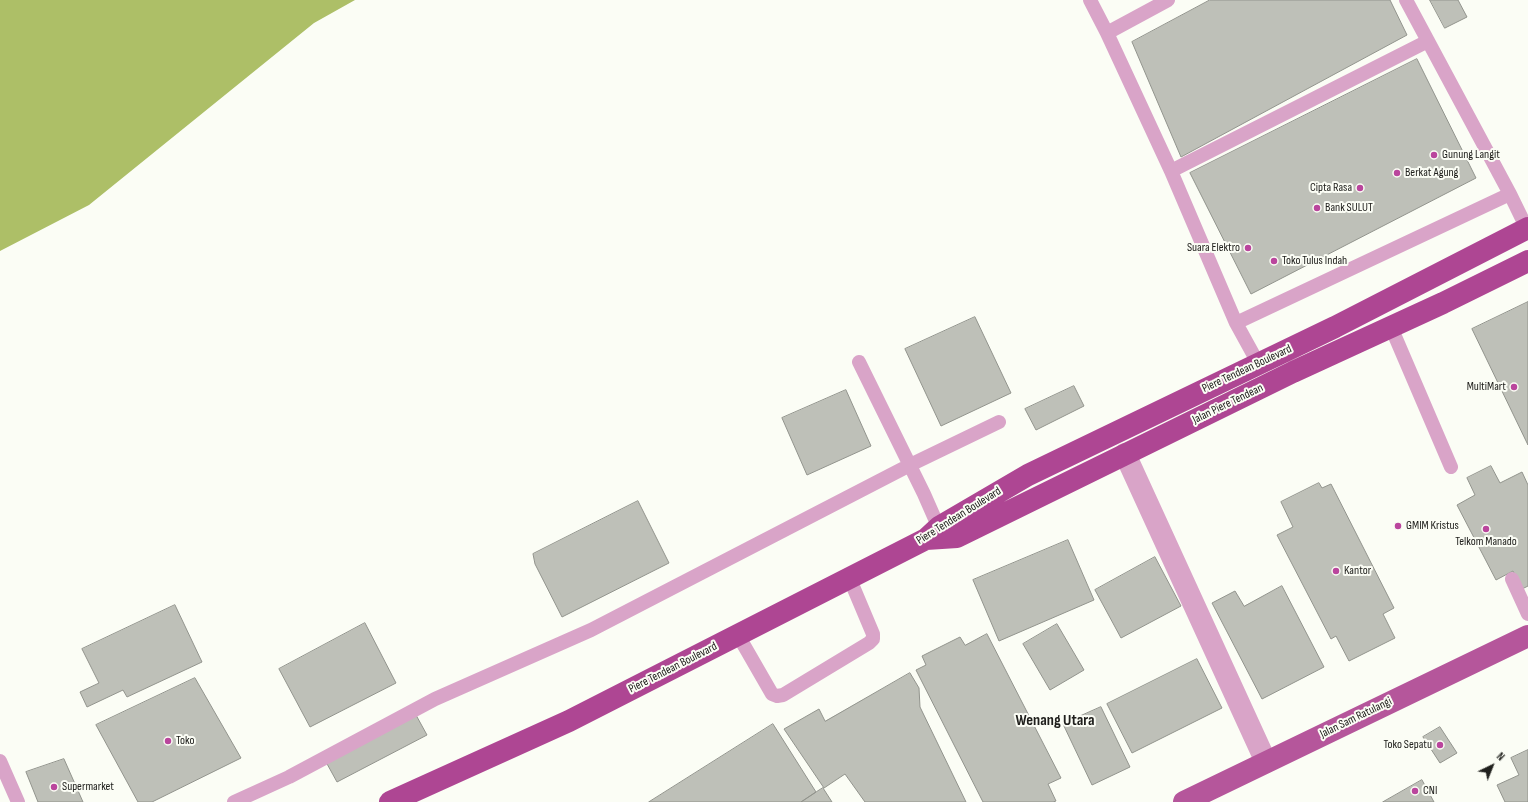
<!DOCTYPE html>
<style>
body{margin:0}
#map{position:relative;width:1528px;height:802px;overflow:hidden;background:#fbfdf5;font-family:"Sofia Sans Condensed",sans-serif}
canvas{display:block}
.north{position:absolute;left:1472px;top:746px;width:40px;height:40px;-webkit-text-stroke:3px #fbfdf5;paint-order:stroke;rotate:43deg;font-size:11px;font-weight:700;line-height:16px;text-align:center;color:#20201d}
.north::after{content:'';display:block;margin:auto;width:14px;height:18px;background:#20201d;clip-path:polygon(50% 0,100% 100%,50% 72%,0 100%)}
</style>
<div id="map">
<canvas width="1528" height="802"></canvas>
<div class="north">N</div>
</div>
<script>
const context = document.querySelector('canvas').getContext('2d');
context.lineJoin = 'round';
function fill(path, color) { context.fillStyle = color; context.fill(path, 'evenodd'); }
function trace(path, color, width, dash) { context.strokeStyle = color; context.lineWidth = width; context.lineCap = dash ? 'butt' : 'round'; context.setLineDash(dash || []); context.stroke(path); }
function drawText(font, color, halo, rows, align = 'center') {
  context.font = font + ' "Sofia Sans Condensed",sans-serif'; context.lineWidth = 4; context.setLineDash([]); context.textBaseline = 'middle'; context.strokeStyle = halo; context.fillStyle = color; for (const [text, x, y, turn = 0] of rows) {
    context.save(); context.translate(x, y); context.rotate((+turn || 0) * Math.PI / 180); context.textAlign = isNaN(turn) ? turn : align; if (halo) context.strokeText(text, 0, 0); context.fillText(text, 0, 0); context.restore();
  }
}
fill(new Path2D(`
 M0 0H355L314 23 89 205 0 251Z`), '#adbf67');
const building = new Path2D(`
 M1210 0H1390L1407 35 1181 157 1132 42Z
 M1430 0H1458L1467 17 1445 28Z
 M1417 59 1476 178 1251 294 1190 173Z
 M1528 302V445L1472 329Z
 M975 317 1011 393 941 426 905 349Z
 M1074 386 1084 406 1036 430 1025 409Z
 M846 390 871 446 807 475 782 418Z
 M1491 466 1500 483 1522 472 1528 485V586L1522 589 1513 571 1496 580 1457 505 1475 495 1467 478Z
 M1319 483 1322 488 1331 484 1394 608 1383 614 1395 638 1349 661 1336 636 1331 639 1277 535 1293 527 1281 502Z
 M638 501 669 563 562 617 535 564 533 554Z
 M1068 540 1094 600 999 641 973 580Z
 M1155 557 1181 606 1121 638 1095 590Z
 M1282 586 1324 667 1262 699 1212 603 1235 591 1244 606Z
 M175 605 202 662 127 697 123 690 87 707 80 692 99 683 82 649Z
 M365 623 396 683 310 727 279 669Z
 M1057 624 1084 670 1050 690 1023 644Z
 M987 634 1061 778 1048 784 1056 801 1053 802H983L916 670 926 665 922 656 960 637 965 645Z
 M1197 659 1222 708 1132 753 1107 704Z
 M910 673 919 688 920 707 966 802H865L845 774 824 788 784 729 819 709 825 721Z
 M195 678 241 758 152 802H138L96 725Z
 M1101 707 1130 767 1092 785 1063 724Z
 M416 715 427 735 337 782 326 762Z
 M773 724 816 792 801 802H649Z
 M1440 727 1457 753 1440 763 1423 737Z
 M1528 750V802H1505L1497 785 1519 775 1511 758Z
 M64 759 83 802H38L26 772Z
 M1422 780 1434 802H1383Z
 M823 788 832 802H801L816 792Z`);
fill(building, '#bec0b8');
trace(building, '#92948d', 1);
trace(new Path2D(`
 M1090 0 1107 33 1171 171 1236 323 1258 363
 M1406 0 1510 194 1527 229
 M1107 33 1168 0
 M1171 171 1428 41
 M1236 323 1510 194
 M1391 327 1451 467
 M859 362 924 494 942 535
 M1512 579 1528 614
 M738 635 772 694 777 696 783 695 869 643 873 639V634L849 577
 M0 761 18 802
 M234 802 289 777 435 699 591 630 910 465 999 422`), '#d9a4c8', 14);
trace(new Path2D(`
 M1125 454 1266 762`), '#d9a4c8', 22);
trace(new Path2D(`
 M1184 802 1528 636`), '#b5569b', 22);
trace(new Path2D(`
 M926 539 957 537 1293 372 1443 303 1528 261
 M390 802 569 721 926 539 939 527 1028 475 1335 327 1528 228`), '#ae4693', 22);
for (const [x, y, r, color] of [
 [1434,155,4,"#ba459d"],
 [1397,173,4,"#ba459d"],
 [1360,188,4,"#ba459d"],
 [1317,208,4,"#ba459d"],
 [1248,248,4,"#ba459d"],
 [1274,261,4,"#ba459d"],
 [1514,387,4,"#ba459d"],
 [1398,526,4,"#ba459d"],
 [1486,529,4,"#ba459d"],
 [1336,571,4,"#ba459d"],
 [168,741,4,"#ba459d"],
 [1440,745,4,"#ba459d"],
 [54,787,4,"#ba459d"],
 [1415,791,4,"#ba459d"]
]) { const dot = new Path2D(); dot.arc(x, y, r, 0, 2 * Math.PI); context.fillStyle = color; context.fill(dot); trace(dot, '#fbfdf5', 1.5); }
drawText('12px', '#20201d', '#fbfdf5', [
 ["Gunung Langit",1442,155],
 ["Berkat Agung",1405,173],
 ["Cipta Rasa",1352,188,"right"],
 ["Bank SULUT",1325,208],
 ["Suara Elektro",1240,248,"right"],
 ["Toko Tulus Indah",1282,261],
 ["MultiMart",1506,387,"right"],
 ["GMIM Kristus",1406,526],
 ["Telkom Manado",1486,542,"center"],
 ["Kantor",1344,571],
 ["Toko",176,741],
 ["Toko Sepatu",1432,745,"right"],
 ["Supermarket",62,787],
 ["CNI",1423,791]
], 'left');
drawText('12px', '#20201d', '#fbfdf5', [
 ["Piere Tendean Boulevard",1247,369,-25],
 ["Jalan Piere Tendean",1228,404,-26],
 ["Piere Tendean Boulevard",959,516,-32],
 ["Piere Tendean Boulevard",673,668,-27],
 ["Jalan Sam Ratulangi",1356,718,-26]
]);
drawText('bold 16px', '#20201d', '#fbfdf5', [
 ["Wenang Utara",1055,721]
]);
</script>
